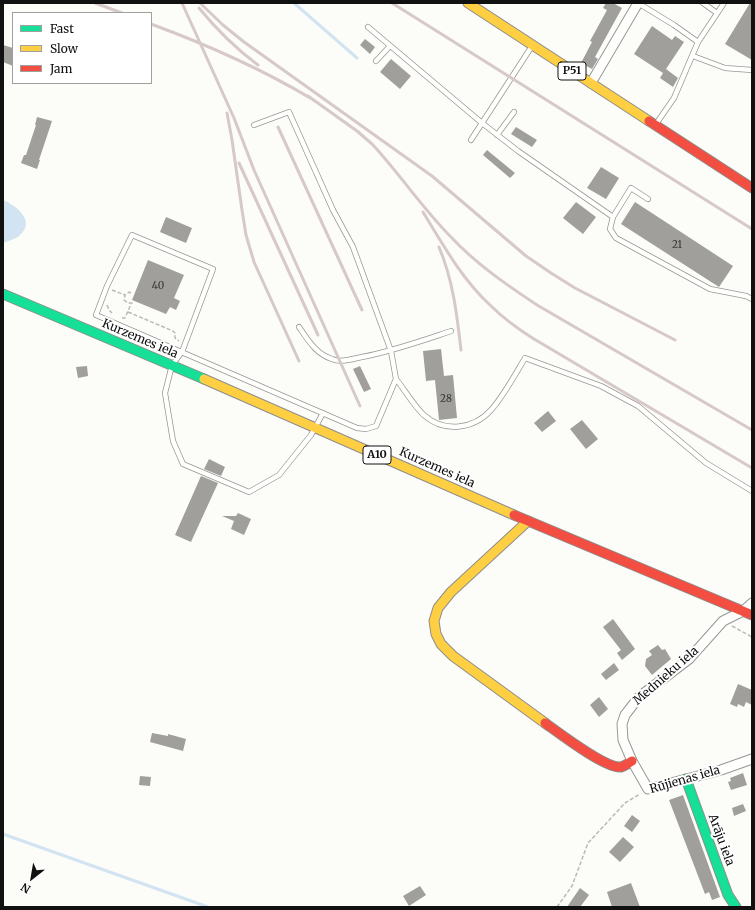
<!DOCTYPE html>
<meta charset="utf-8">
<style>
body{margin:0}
#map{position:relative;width:755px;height:910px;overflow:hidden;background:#fcfcf8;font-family:Merriweather,serif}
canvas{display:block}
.frame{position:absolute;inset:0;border:4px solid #111;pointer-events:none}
.legend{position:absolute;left:12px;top:12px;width:140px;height:72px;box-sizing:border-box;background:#fff;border:1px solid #a0a0a0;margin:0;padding:5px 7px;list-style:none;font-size:12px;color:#111}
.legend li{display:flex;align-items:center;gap:8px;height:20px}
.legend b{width:20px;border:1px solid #a0a0a0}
.north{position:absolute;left:12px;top:858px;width:40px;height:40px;-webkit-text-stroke:3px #fff;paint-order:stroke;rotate:211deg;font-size:11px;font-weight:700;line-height:16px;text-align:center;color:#111}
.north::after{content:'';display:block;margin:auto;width:14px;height:18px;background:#111;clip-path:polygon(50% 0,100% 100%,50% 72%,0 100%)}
</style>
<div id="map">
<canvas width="755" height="910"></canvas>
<div class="frame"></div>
<ul class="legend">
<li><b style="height:5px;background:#16e098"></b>Fast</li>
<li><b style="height:5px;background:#ffcf43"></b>Slow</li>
<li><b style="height:5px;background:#f24e42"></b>Jam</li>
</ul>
<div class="north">N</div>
</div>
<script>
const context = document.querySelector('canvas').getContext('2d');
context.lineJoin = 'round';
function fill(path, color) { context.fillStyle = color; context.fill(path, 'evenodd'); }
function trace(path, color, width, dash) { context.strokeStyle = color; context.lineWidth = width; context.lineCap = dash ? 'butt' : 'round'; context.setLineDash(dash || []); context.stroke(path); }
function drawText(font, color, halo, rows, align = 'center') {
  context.font = font + ' Merriweather,serif'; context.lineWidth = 4; context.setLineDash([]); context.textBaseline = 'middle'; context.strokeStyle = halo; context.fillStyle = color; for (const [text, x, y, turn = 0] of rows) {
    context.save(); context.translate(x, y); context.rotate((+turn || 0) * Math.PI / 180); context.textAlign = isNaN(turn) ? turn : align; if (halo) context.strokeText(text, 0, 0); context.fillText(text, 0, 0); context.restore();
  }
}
fill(new Path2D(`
 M3 200C16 205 36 221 20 235 16 239 8 241 3 243Z`), '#d2e4f2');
trace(new Path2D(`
 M294 3 357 58
 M3 834 208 907`), '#d2e4f2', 3);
fill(new Path2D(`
 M606 3H613L622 8 595 57 598 59 592 69 581 63 592 42 590 41 607 10 603 8Z
 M750 3H752V60L725 44Z
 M652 26 672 40 675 36 684 42 666 69 678 78 673 87 660 78 663 73 634 54Z
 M365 39 375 47 370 54 360 45Z
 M3 45 13 48V66L3 62Z
 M391 59 411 76 400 89 380 72Z
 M37 117 52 121 39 160H40L37 169 21 163 24 155H26L36 125H35Z
 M516 127 537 140 532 147 511 134Z
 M487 150 515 173 510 178 483 155Z
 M601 167 619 178 606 199 587 188Z
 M576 202 596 217 583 234 563 218Z
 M635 202 733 266 719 287 621 224Z
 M166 217 192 228 186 243 160 232Z
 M148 260 184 275 174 298 180 301 176 310 170 307 166 314 132 300Z
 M441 349 444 376 453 375 457 418 439 420 435 380 426 381 423 351Z
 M87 366 88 376 78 378 76 367Z
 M360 366 371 389 364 392 353 369Z
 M548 411 556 421 542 432 534 423Z
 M582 420 598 439 586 449 570 429Z
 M209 459 225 467 221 476 204 469Z
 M201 476 218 483 191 542 175 535Z
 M238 513 251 519 244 535 231 529 234 521 222 516H236Z
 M613 619 635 649 622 660 617 653 621 650 603 627Z
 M658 645 662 650 665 649 671 659 652 675 645 666 646 659 652 655 649 651Z
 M614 663 619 670 606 680 601 674Z
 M738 684 752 690V705L746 702 744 707 738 704 737 707 730 704Z
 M599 697 608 709 599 717 590 705Z
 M152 733 168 736V734L186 739 183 751 150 742Z
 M743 773 747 785 731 790 728 782 731 781 730 778Z
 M140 776 151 777 150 786 139 785Z
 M683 795 720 897 712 900 709 892 705 894 669 800Z
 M743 804 746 811 734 816 732 808Z
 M632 815 640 821 632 832 624 826Z
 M623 837 634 847 620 862 609 852Z
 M631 883 640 907H612L607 892Z
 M420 886 426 895 409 906 403 896Z
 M580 888 589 895 580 907H567Z`), '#a09f9c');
const lane = new Path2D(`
 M638 3 674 25 698 42 674 98 656 124
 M703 3 717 13
 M368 27 482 123 518 151 613 217
 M698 42 724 3
 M693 56 725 68 752 70
 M376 61 390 46
 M254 125 289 112 333 210 353 247 391 351 396 379 376 426 366 429 357 428 96 315 107 286 132 235 213 269 182 352 172 365 165 393 173 441 183 464 249 492 279 475 311 435 323 413
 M497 135 514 112
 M471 140 532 46
 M648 199 631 188 613 217 610 229 616 238 710 289 746 296 752 299
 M299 327C308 340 316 354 332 359 341 363 352 359 362 357 393 351 421 341 451 331
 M396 379C404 389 416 409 425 416 445 433 474 429 491 410 503 397 516 373 525 358L601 386 638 406 706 463 752 491`);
const street = new Path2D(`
 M591 83 638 3
 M752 603 743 611 723 621 689 659 639 697 625 715 622 724 623 740 632 761 648 789 721 770 752 759`);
const fast = new Path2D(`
 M3 294 204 379
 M686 779 728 895 736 907`);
const slow = new Path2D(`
 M468 3 649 121
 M204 379 514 515
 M528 521 451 592 438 608 434 621 436 634 441 644 453 656 545 723`);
const jam = new Path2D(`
 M649 121 752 188
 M514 515 752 615
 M545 723C559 733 606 769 621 767 624 766 629 763 632 761`);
trace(lane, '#979795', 6);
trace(street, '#979795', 11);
trace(fast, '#8d8d8c', 11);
trace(slow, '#8d8d8c', 11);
trace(jam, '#8d8d8c', 11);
trace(new Path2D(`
 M112 290 125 295
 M131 293 129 292 125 295 124 300 128 303H133
 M107 305 109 310 112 313
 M128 312 173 331 175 333V338L179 341
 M122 318H125L131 304
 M732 626 752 637
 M557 907 572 886 588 843 625 803 640 794`), '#b9b9b8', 1.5, [4, 2]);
trace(lane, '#fffffe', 4.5);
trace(street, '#fffffe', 9);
trace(fast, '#16e098', 9);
trace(slow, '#ffcf43', 9);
trace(jam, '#f24e42', 9);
trace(new Path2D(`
 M95 3 122 13
 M182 3 234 118 254 170 360 406
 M200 3 223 25 244 42 432 176 526 256 551 273 575 288 675 340
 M392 3 752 229
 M199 8C217 30 235 48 258 65
 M151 24C208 45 260 68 312 99
 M308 96 357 131 372 144C400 174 422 208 451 237 476 264 507 285 537 305L752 430
 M227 113 232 140 242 210 246 235 254 262 299 361
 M278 127 362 310
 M239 163 318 335
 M423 212C443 245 462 279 490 305 503 318 518 329 534 339L752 468
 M439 247C453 280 457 315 461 350`), '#d7c9c8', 3);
drawText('10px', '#353434', null, [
 ["21",677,245],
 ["40",158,286],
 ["28",446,399]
]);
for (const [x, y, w] of [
 [572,71,28],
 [377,455,28]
]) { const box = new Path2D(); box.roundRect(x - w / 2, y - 9, w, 18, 3); context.fillStyle = '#fff'; context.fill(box); trace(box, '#111', 1); }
drawText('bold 11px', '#111', null, [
 ["P51",572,71],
 ["A10",377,455]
]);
drawText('12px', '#111', '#fff', [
 ["Kurzemes iela",140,339,23],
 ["Kurzemes iela",437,468,24],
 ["Mednieku iela",666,676,-41],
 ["Rūjienas iela",685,780,-16],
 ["Arāju iela",721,840,70]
]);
</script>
